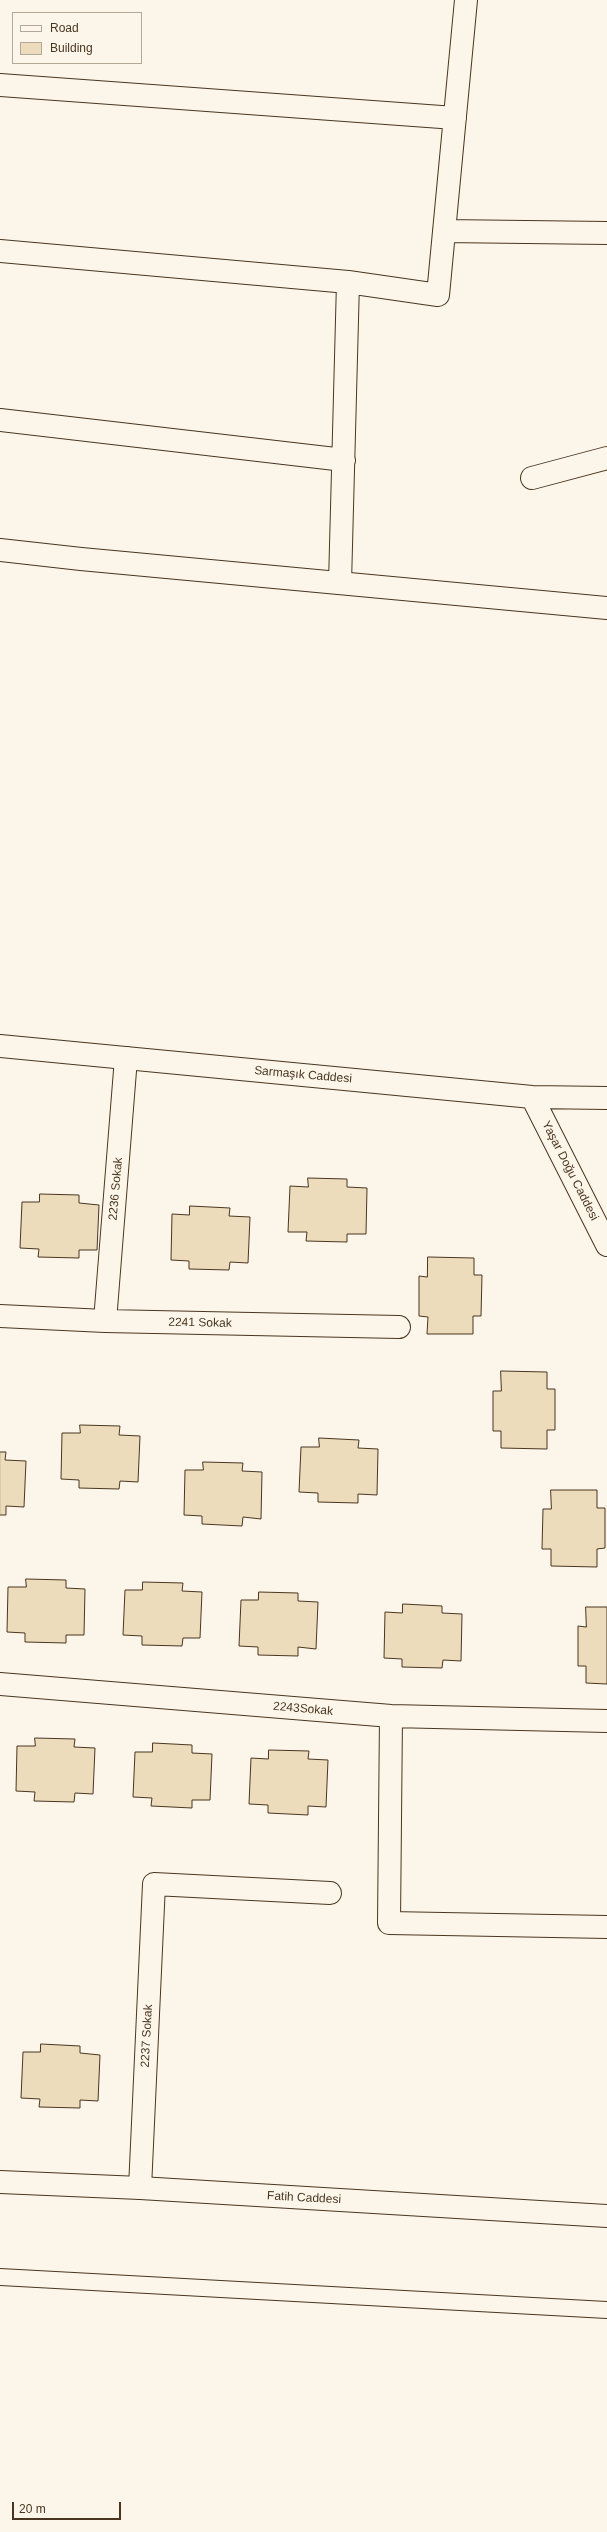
<!DOCTYPE html>
<meta charset="utf-8">
<style>
body{margin:0}
#map{position:relative;width:607px;height:2532px;overflow:hidden;background:#fbf6e9;font-family:Arial,sans-serif}
canvas{display:block}
.legend{position:absolute;left:12px;top:12px;width:130px;height:52px;box-sizing:border-box;background:#fbf6e9;border:1px solid #b4a999;margin:0;padding:5px 7px;list-style:none;font-size:12px;color:#4a3520}
.legend li{display:flex;align-items:center;gap:8px;height:20px}
.legend b{width:20px;border:1px solid #b4a999}
.scale{position:absolute;left:12px;top:2502px;width:109px;height:18px;box-sizing:border-box;border:2px solid #4a3520;border-top:0;padding-left:5px;font-size:12px;line-height:14px;white-space:nowrap;color:#4a3520;-webkit-text-stroke:3px #fbf6e9;paint-order:stroke}
</style>
<div id="map">
<canvas width="607" height="2532"></canvas>
<ul class="legend">
<li><b style="height:5px;background:#fbf6e9"></b>Road</li>
<li><b style="height:11px;background:#ecdcbc"></b>Building</li>
</ul>
<div class="scale">20 m</div>
</div>
<script>
const context = document.querySelector('canvas').getContext('2d');
context.lineJoin = 'round';
function fill(path, color) { context.fillStyle = color; context.fill(path, 'evenodd'); }
function trace(path, color, width, dash) { context.strokeStyle = color; context.lineWidth = width; context.lineCap = dash ? 'butt' : 'round'; context.setLineDash(dash || []); context.stroke(path); }
function drawText(font, color, halo, rows, align = 'center') {
  context.font = font + ' Arial,sans-serif'; context.lineWidth = 3; context.setLineDash([]); context.textBaseline = 'middle'; context.strokeStyle = halo; context.fillStyle = color; for (const [text, x, y, turn = 0] of rows) {
    context.save(); context.translate(x, y); context.rotate((+turn || 0) * Math.PI / 180); context.textAlign = isNaN(turn) ? turn : align; if (halo) context.strokeText(text, 0, 0); context.fillText(text, 0, 0); context.restore();
  }
}
const building = new Path2D(`
 M308 1178 347 1179V1187L367 1188 366 1234H347V1242L306 1241 307 1232H288L290 1186 308 1187Z
 M40 1194 79 1195V1203L99 1205 97 1250H79V1258L38 1257 39 1249 20 1248 22 1202H39Z
 M190 1206 230 1208 229 1216 250 1217 248 1263 230 1262 229 1270 189 1269V1261L171 1260 172 1214 189 1215Z
 M428 1257 474 1258V1275H482L481 1316H473V1334H427L428 1317 419 1316V1276L427 1277Z
 M501 1371 547 1372V1389H555V1430H547V1449L501 1448V1431H493V1391H501Z
 M80 1425 120 1426 119 1435 140 1436 138 1482 120 1481 119 1489 79 1488V1480L61 1479 62 1433H80Z
 M319 1438 359 1440 358 1448 378 1449 377 1495 358 1494V1503L318 1502V1493L299 1492 301 1447H319Z
 M0 1452H6L5 1460 26 1461 24 1507 6 1506V1515H0Z
 M203 1462 243 1463 242 1471 262 1472 261 1519 243 1517 242 1526 202 1524V1516L184 1515 185 1470H203Z
 M551 1490H597V1508H605V1548L597 1549V1567L551 1566V1549H542L543 1509H551Z
 M26 1579 66 1580V1588L85 1589 84 1635H66V1643L25 1642V1633L7 1632 8 1587H26Z
 M143 1582 183 1583 182 1591 202 1592 200 1638H183L182 1646 142 1645V1636L123 1635 125 1590H142Z
 M259 1592 298 1593V1601L318 1602 316 1649 298 1647V1656L258 1655V1647L239 1646 241 1600H258Z
 M403 1604 442 1606V1613L462 1614 461 1661 443 1660 442 1668 402 1667V1659L384 1658 385 1612 402 1613Z
 M586 1607H607V1684L586 1683V1666H578V1626L586 1627Z
 M35 1738 75 1739 74 1747 95 1748 93 1794 75 1793 74 1802 34 1801 35 1792 16 1791 17 1746H35Z
 M153 1743 192 1745V1753L212 1754 210 1800H192V1808L151 1806 152 1798 133 1797 135 1752H152Z
 M269 1750 309 1751 308 1759 328 1760 326 1807 308 1806V1815L268 1813V1805L249 1804 251 1758 268 1759Z
 M41 2044 80 2046V2053L100 2055 98 2101 80 2100V2108L39 2107 40 2099 21 2098 23 2052H40Z`);
fill(building, '#ecdcbc');
trace(building, '#4a3520', 1);
const service = new Path2D(`
 M0 2277 607 2310`);
const minor = new Path2D(`
 M0 85 455 118
 M444 231 607 233
 M0 251 348 282 438 295 466 0
 M0 420 344 460
 M532 478 607 458
 M340 583 348 282
 M0 1316 105 1321 399 1327
 M105 1321 126 1058
 M0 1684 391 1716 607 1721
 M391 1716 389 1923 607 1927
 M140 2188 154 1884 330 1893`);
const tertiary = new Path2D(`
 M0 550 81 559 607 608
 M0 2182 140 2188 607 2216`);
const secondary = new Path2D(`
 M0 1046 532 1097 607 1098
 M532 1097 607 1245`);
trace(service, '#4a3520', 18);
trace(minor, '#4a3520', 24);
trace(tertiary, '#4a3520', 24);
trace(secondary, '#4a3520', 24);
trace(service, '#fbf6e9', 16);
trace(minor, '#fbf6e9', 22);
trace(tertiary, '#fbf6e9', 22);
trace(secondary, '#fbf6e9', 22);
drawText('12px', '#4a3520', '#fbf6e9', [
 ["Sarmaşık Caddesi",303,1075,5],
 ["Yaşar Doğu Caddesi",570,1171,63],
 ["2236 Sokak",116,1189,-85],
 ["2241 Sokak",200,1323,1],
 ["2243Sokak",303,1709,5],
 ["2237 Sokak",147,2036,-87],
 ["Fatih Caddesi",304,2198,3]
]);
</script>
